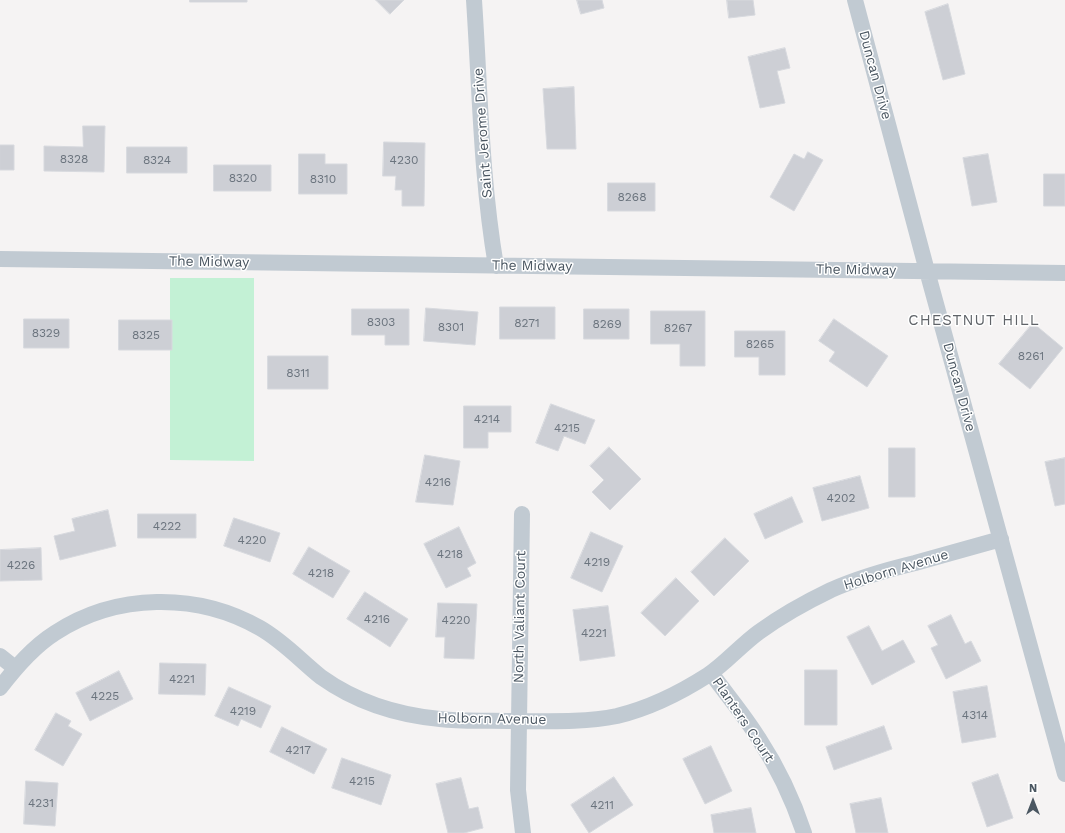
<!DOCTYPE html>
<style>
body{margin:0}
#map{position:relative;width:1065px;height:833px;overflow:hidden;background:#f5f3f3;font-family:"Work Sans",sans-serif}
canvas{display:block}
.north{position:absolute;left:1013px;top:781px;width:40px;height:40px;-webkit-text-stroke:3px #fff;paint-order:stroke;rotate:0deg;font-size:11px;font-weight:700;line-height:16px;text-align:center;color:#4a5661}
.north::after{content:'';display:block;margin:auto;width:14px;height:18px;background:#4a5661;clip-path:polygon(50% 0,100% 100%,50% 72%,0 100%)}
</style>
<div id="map">
<canvas width="1065" height="833"></canvas>
<div class="north">N</div>
</div>
<script>
const context = document.querySelector('canvas').getContext('2d');
context.lineJoin = 'round';
function fill(path, color) { context.fillStyle = color; context.fill(path, 'evenodd'); }
function trace(path, color, width, dash) { context.strokeStyle = color; context.lineWidth = width; context.lineCap = dash ? 'butt' : 'round'; context.setLineDash(dash || []); context.stroke(path); }
function drawText(font, color, halo, rows, align = 'center') {
  context.font = font + ' "Work Sans",sans-serif'; context.lineWidth = 3; context.setLineDash([]); context.textBaseline = 'middle'; context.strokeStyle = halo; context.fillStyle = color; for (const [text, x, y, turn = 0] of rows) {
    context.save(); context.translate(x, y); context.rotate((+turn || 0) * Math.PI / 180); context.textAlign = isNaN(turn) ? turn : align; if (halo) context.strokeText(text, 0, 0); context.fillText(text, 0, 0); context.restore();
  }
}
fill(new Path2D(`
 M170 278H254V461L170 460Z`), '#c3f1d5');
const building = new Path2D(`
 M190 0H247V2H190Z
 M376 0H404L390 14Z
 M577 0H602L604 8 581 14Z
 M727 0H753L755 15 729 18Z
 M948 4 965 74 943 80 925 12Z
 M785 48 790 68 777 71 785 103 760 108 748 57Z
 M574 87 576 149H547L543 89Z
 M83 126H105L104 172 44 171V146L83 147Z
 M384 142 425 143 424 206H402V190H395L396 176H383Z
 M0 145H14V170H0Z
 M127 147H187V173H127Z
 M808 152 823 160 794 211 770 197 794 154 804 159Z
 M299 154H325V164H347V194H299Z
 M988 154 997 202 972 206 963 158Z
 M214 165H271V191H214Z
 M1044 174H1065V206H1044Z
 M608 183H655V211H608Z
 M500 307H555V339H500Z
 M426 308 478 312 475 345 424 341Z
 M352 309H409V345H385V335H352Z
 M584 309H629V339H584Z
 M651 311H705V366H680V344H651Z
 M24 319H69V348H24Z
 M834 319 888 356 867 387 829 361 835 352 819 341Z
 M119 320H172V350H119Z
 M1033 323 1063 348 1030 389 999 364Z
 M735 331H785V375H759V357H735Z
 M268 356H328V389H268Z
 M551 404 595 420 585 444 564 436 558 451 536 443Z
 M464 406H511V432H488V448H464Z
 M609 447 641 479 610 510 592 492 604 480 590 466Z
 M889 448H915V497H889Z
 M425 455 460 461 453 505 416 502Z
 M1065 458V504L1055 506 1045 462Z
 M860 476 869 508 822 521 813 488Z
 M792 497 803 522 765 539 754 514Z
 M108 510 116 546 60 560 54 536 75 531 72 519Z
 M138 514H196V538H138Z
 M234 518 280 533 270 562 224 546Z
 M459 527 476 563 467 568 471 576 446 588 424 544Z
 M591 532 623 546 602 592 571 578Z
 M725 538 749 561 714 596 691 572Z
 M309 547 350 571 333 598 293 574Z
 M41 548 42 580 0 581V550Z
 M676 578 699 601 665 636 641 613Z
 M365 592 408 619 390 647 347 619Z
 M438 603 477 604 474 659 444 658 445 637H436Z
 M608 606 615 656 580 661 573 610Z
 M951 615 965 644 971 641 981 661 946 679 931 648 938 645 928 626Z
 M869 626 882 651 903 640 915 662 872 685 847 637Z
 M160 663 206 664 205 695 159 694Z
 M805 670H837V725H805Z
 M119 671 133 699 90 721 76 693Z
 M987 686 996 737 962 743 953 692Z
 M229 687 271 706 261 728 241 719 238 726 215 716Z
 M56 713 71 721 68 726 82 734 63 766 35 750Z
 M884 726 892 749 834 770 826 747Z
 M282 727 327 749 314 774 270 752Z
 M711 746 732 791 705 804 683 759Z
 M342 758 391 775 381 805 332 788Z
 M998 774 1013 818 987 827 972 783Z
 M614 777 633 805 589 833 571 805Z
 M461 778 469 809 478 807 483 828 464 833H448L436 784Z
 M26 781 58 783 55 826 24 824Z
 M881 798 888 833H856L850 804Z
 M751 808 756 833H714L711 815Z`);
fill(building, '#cdcfd5');
trace(building, '#d7d9de', 1);
trace(new Path2D(`
 M474 0C480 89 481 178 496 266
 M855 0 927 271 1065 774
 M0 259 1065 273
 M522 514 518 790 523 833
 M0 656 15 668
 M711 673C727 695 745 716 759 739 778 768 793 800 804 833
 M0 688C16 667 33 647 55 633 116 593 197 592 260 628 283 641 301 661 321 677 356 702 397 715 440 719 463 722 488 720 512 721 546 721 583 723 617 716 650 708 680 693 708 675 726 663 741 645 759 632 781 616 806 602 831 590 858 578 886 570 915 563 943 555 972 547 1001 539`), '#c1cad2', 16);
drawText('12px', '#6b747e', null, [
 ["8328",74,159],
 ["8324",157,160],
 ["4230",404,160],
 ["8320",243,178],
 ["8310",323,179],
 ["8268",632,197],
 ["8303",381,322],
 ["8271",527,323],
 ["8269",607,324],
 ["8301",451,327],
 ["8267",678,328],
 ["8329",46,333],
 ["8325",146,335],
 ["8265",760,344],
 ["8261",1031,356],
 ["8311",298,373],
 ["4214",487,419],
 ["4215",567,428],
 ["4216",438,482],
 ["4202",841,498],
 ["4222",167,526],
 ["4220",252,540],
 ["4218",450,554],
 ["4219",597,562],
 ["4226",21,565],
 ["4218",321,573],
 ["4216",377,619],
 ["4220",456,620],
 ["4221",594,633],
 ["4221",182,679],
 ["4225",105,696],
 ["4219",243,711],
 ["4314",975,715],
 ["4217",298,750],
 ["4215",362,781],
 ["4231",41,803],
 ["4211",602,805]
]);
drawText('14px', '#4a5661', '#fff', [
 ["Duncan Drive",875,75,75],
 ["Saint Jerome Drive",483,133,-94],
 ["The Midway",209,262,1],
 ["The Midway",532,266,1],
 ["The Midway",856,270,1],
 ["Duncan Drive",959,387,75],
 ["Holborn Avenue",896,570,-17],
 ["North Valiant Court",520,617,-89],
 ["Holborn Avenue",492,719,1],
 ["Planters Court",743,720,56]
]);
context.letterSpacing = '1px';
drawText('15px', '#5f6368', '#fff', [
 ["CHESTNUT HILL",974,321]
]);
context.letterSpacing = '0px';
</script>
